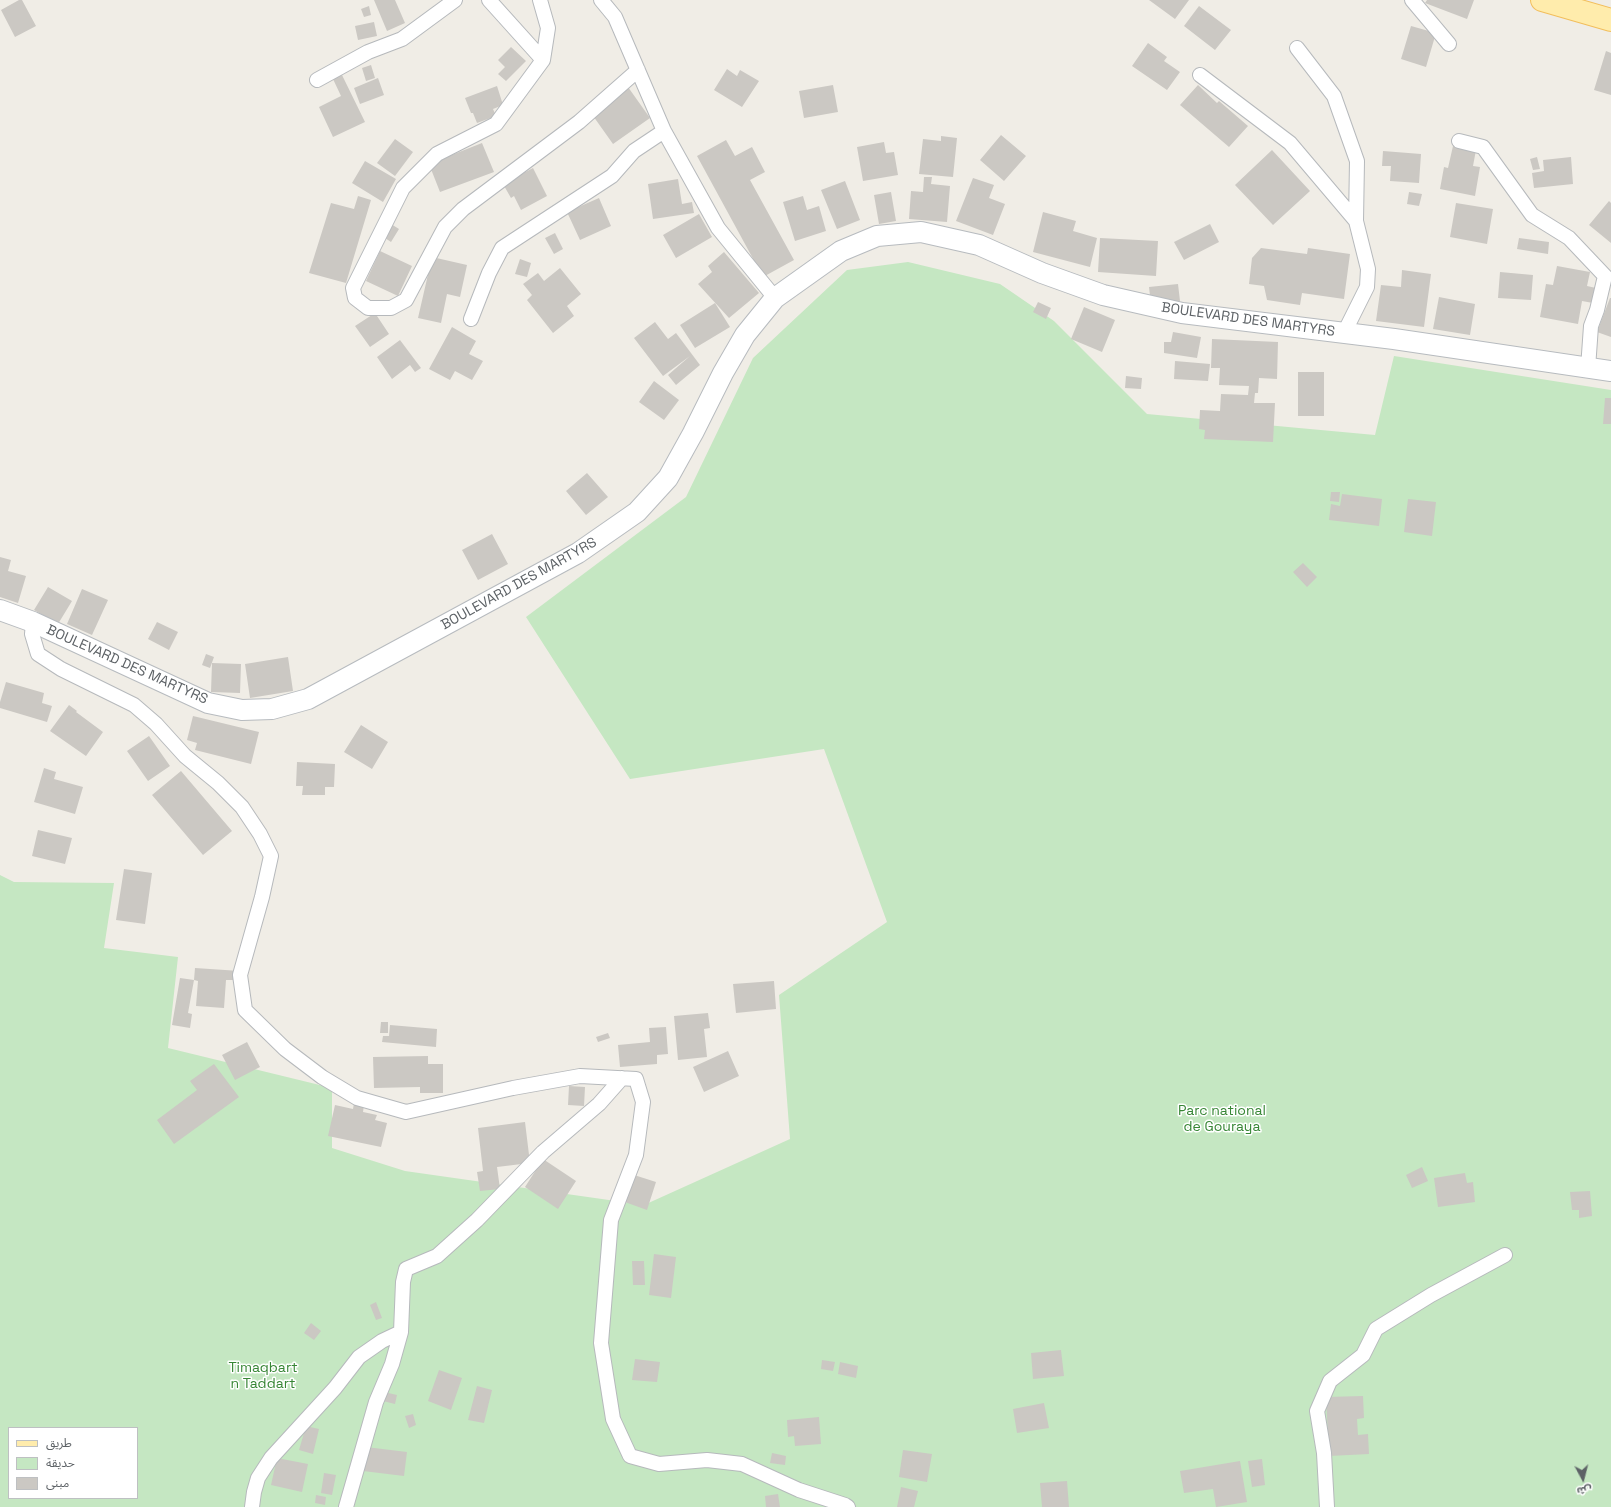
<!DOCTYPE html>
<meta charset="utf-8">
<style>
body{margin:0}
#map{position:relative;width:1611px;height:1507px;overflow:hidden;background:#f0ede6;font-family:"Space Grotesk","Noto Sans Arabic",sans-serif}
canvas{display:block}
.legend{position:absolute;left:8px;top:1427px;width:130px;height:72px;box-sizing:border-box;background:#fff;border:1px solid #bec0c2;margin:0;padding:5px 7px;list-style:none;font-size:12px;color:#5d6266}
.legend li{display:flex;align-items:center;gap:8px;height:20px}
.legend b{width:20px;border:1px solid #bec0c2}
.north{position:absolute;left:1563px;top:1459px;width:40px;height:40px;-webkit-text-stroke:3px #fff;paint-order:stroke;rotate:173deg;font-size:11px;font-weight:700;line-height:16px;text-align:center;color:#5d6266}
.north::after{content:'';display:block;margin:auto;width:14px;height:18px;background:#5d6266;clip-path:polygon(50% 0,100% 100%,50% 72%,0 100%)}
</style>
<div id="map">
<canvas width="1611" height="1507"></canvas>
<ul class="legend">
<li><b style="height:5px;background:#ffecac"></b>طريق</li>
<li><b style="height:11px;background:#c5e7c2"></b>حديقة</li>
<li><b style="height:11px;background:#cbc8c3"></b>مبنى</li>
</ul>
<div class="north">ش</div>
</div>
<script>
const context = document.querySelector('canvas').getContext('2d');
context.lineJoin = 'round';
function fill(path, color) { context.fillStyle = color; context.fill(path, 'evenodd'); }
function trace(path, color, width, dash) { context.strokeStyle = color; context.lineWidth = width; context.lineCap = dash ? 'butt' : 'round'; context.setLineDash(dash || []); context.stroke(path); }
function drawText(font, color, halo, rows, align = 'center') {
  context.font = font + ' "Space Grotesk",sans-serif'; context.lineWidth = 3; context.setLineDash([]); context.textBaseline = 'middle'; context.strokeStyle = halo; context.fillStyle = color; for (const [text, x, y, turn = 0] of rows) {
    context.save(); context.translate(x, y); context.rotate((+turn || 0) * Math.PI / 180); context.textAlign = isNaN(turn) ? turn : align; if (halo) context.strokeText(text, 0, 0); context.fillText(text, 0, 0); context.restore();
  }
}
fill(new Path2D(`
 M908 262 1000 284 1054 321 1147 414 1375 435 1394 356 1611 390V1507H0V875L14 882 114 883 104 948 178 957 168 1048 332 1088V1148L405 1171 644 1205 790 1139 779 995 887 922 824 749 630 779 526 617 686 497 753 358 847 270ZM9 1428H137V1498H9Z`), '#c5e7c2');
fill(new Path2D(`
 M19 0H22L36 26 15 37 1 10Z
 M374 0H395L405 23 387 31Z
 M1149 0H1189L1175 19Z
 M1427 0H1474L1467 19 1425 3Z
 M369 6 371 15 364 17 361 9Z
 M1199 6 1231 30 1215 50 1184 26Z
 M374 22 377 36 358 40 355 26Z
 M1411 26 1436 33 1426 67 1401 59Z
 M1148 43 1167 57 1164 61 1180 72 1167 90 1132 66Z
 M511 47 526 61 506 81 498 74 505 67 498 60Z
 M1606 51 1611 53V95L1594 90Z
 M371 65 375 78 366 81 362 68Z
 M727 69 737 76 740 70 759 81 742 107 714 90Z
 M342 75 365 122 333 137 319 107 341 96 333 79Z
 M378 78 384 95 360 104 354 88Z
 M833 85 838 112 804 118 799 91Z
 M1198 85 1217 103 1219 101 1248 126 1229 147 1180 105Z
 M497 86 503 105 493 109 496 116 477 123 473 113H471L465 98Z
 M628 87 650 118 613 144 591 113Z
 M1001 135 1026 156 1004 181 980 160Z
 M941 136 957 138 953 177 919 174 923 139 941 141Z
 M395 139 413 152 395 176 377 163Z
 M726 140 735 156 752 147 765 172 750 180 794 260 763 277 697 156Z
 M884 142 886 153 894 152 898 175 863 181 857 147Z
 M482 143 494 172 440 192 429 164Z
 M1453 146 1476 150 1473 166 1480 167 1475 196 1440 189 1444 167 1448 168Z
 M1272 150 1310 191 1273 225 1235 185Z
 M1383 151 1421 154 1419 183 1390 181 1391 166H1382Z
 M1537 157 1540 169 1533 170 1530 159Z
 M1571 157 1573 184 1534 188 1532 173 1544 171 1543 160Z
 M365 161 396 179 383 202 352 183Z
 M533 168 547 196 521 210 514 196 511 198 503 184Z
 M924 177H932L931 184 950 186 947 222 909 219 911 191 923 192Z
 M973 178 994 185 989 198 1005 204 993 235 956 221Z
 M678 179 682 204 692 202 694 213 653 219 648 184Z
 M845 181 860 220 837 229 821 190Z
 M891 192 896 221 879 224 874 195Z
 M1409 192 1422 194 1419 206 1407 204Z
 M358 196 371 200 346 283 309 273 331 203 354 209Z
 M803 196 807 210 819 206 826 231 795 241 783 202Z
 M599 198 611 226 580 240 567 212Z
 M1609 201 1611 203V243L1589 225Z
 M1456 203 1493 209 1487 244 1450 237Z
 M1043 212 1076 221 1073 231 1097 238 1090 267 1033 252Z
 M699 214 712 237 676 258 663 235Z
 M391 224 399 229 391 242 382 236Z
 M1210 224 1219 242 1184 260 1174 242Z
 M555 233 563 249 554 254 545 238Z
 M1100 238 1158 241 1156 276 1098 272Z
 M1519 238 1549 242 1548 254 1517 249Z
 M1261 248 1307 254 1308 248 1350 254 1344 299 1302 293 1300 305 1267 300 1264 286 1249 284 1252 258Z
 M380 251 412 266 398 296 366 281Z
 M724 252 759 293 729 318 698 284 712 272 708 266Z
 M432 257 467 265 460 297 447 294 441 323 418 318Z
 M520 259 531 263 527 277 515 274Z
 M1557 266 1590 272 1587 286 1596 288 1593 303 1582 301 1578 324 1540 317 1546 284 1553 285Z
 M560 268 581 294 567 306 574 316 553 333 527 300 532 295 523 284 538 273 544 281Z
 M1402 270 1431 274 1424 327 1376 321 1381 285 1401 287Z
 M1500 272 1533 275 1531 300 1498 298Z
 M1178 284 1180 301 1151 304 1149 287Z
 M1439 297 1475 304 1470 335 1433 329Z
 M1610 298H1611V337L1597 332Z
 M1038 302 1051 308 1046 319 1033 312Z
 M715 303 730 327 695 348 680 325Z
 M1084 307 1115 320 1102 352 1071 339Z
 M375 313 389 334 370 347 355 326Z
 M655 322 668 339 676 333 700 365 676 385 668 375 690 356 663 376 634 338Z
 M452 327 476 341 469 354 483 361 472 380 455 371 450 380 429 369Z
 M1173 332 1201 337 1197 358 1164 353V342H1171Z
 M1212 339 1278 342 1277 379 1259 378 1258 393H1255L1254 403H1275L1273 442 1204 439 1205 430 1199 429 1200 410 1220 411 1221 394 1248 395 1249 386 1219 385 1220 368H1211Z
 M400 340 421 368 415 372 410 365 392 379 377 357Z
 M1175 361 1210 364 1208 381 1174 379Z
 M1298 372H1324V416H1298Z
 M1126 376 1142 378 1141 389 1125 388Z
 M654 381 679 400 664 420 639 402Z
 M1605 398H1611V424H1603Z
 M587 473 608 497 586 515 566 491Z
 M1331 492H1340L1339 502 1330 501Z
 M1342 494 1382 499 1379 526 1329 520 1331 504 1340 506Z
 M1408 499 1436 502 1432 536 1404 532Z
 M492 534 508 564 478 580 462 550Z
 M0 557 11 560 8 571 26 576 18 603 0 597Z
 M1303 563 1317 577 1307 587 1293 572Z
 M48 587 72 601 58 624 34 610Z
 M82 589 108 600 92 635 67 624Z
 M157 622 178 632 169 650 148 639Z
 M206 654 214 657 210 668 202 665Z
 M288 657 293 691 250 698 245 664Z
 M212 663 241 664 240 693 211 692Z
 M6 682 44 693 42 703 52 706 47 722 0 708V702Z
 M69 705 77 711 76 712 103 732 86 756 50 731Z
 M193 716 259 732 251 764 195 750 197 743 187 740Z
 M361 725 388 742 372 769 344 752Z
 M149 736 170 766 148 781 127 751Z
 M297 762 335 764 334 787H325V795H302L303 786H296Z
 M44 768 56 772 54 779 83 787 75 814 34 802Z
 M181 771 232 831 203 855 152 795Z
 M38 830 72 838 65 864 32 856Z
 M124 869 152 873 145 924 116 920Z
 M195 968 240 971 239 980H226L224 1008 196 1006 198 981 194 980Z
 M180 978 194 980 188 1013 192 1014 190 1028 172 1025Z
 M774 981 776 1009 736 1013 733 984Z
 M708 1013 710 1028 704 1029 707 1057 678 1060 674 1016Z
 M381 1022H388V1033H380Z
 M390 1025 437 1029 436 1047 382 1042 383 1036H389Z
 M666 1027 668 1054 657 1055V1064L620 1067 618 1045 650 1042 649 1028Z
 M608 1033 610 1038 598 1042 596 1037Z
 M247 1042 260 1067 235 1080 222 1055Z
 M728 1051 739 1076 704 1092 693 1067Z
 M428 1056V1064H443V1093H420V1087L374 1088 373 1057Z
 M214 1064 239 1097 174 1144 157 1120 197 1090 190 1081Z
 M569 1086 585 1087 584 1106 568 1105Z
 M354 1103 364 1105 363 1112 377 1115 375 1120 387 1123 381 1147 328 1136 335 1105 353 1109Z
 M525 1122 530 1163 497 1167 500 1189 480 1191 477 1172 483 1171 478 1128Z
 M543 1159 576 1181 558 1209 525 1187Z
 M1422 1167 1428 1181 1412 1188 1406 1175Z
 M1465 1173 1467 1183 1473 1182 1475 1202 1438 1207 1434 1178Z
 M631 1174 656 1182 647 1210 622 1201Z
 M1590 1191 1592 1216 1579 1218V1210H1572L1570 1192Z
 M654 1254 676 1257 671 1298 649 1295Z
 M632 1261H644L645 1285H633Z
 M376 1302 382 1318 376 1320 370 1305Z
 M311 1323 321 1331 314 1340 304 1333Z
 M1061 1350 1064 1376 1033 1379 1031 1353Z
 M635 1359 660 1362 657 1382 632 1380Z
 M822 1360 835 1362 833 1371 821 1369Z
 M840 1362 858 1366 856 1378 838 1374Z
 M439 1370 462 1378 451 1410 428 1401Z
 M477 1386 492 1390 484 1423 468 1420Z
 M384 1392 397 1395 395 1404 383 1401Z
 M1363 1396 1364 1418 1357 1419 1358 1435 1368 1434 1369 1454 1329 1456 1326 1397Z
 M1044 1403 1049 1428 1017 1433 1013 1409Z
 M413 1414 416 1425 409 1428 405 1416Z
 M819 1417 821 1444 795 1446 794 1436 788 1437 787 1420Z
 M306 1426 319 1429 313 1454 299 1450Z
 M366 1447 407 1452 404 1476 363 1471Z
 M903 1450 932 1454 927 1482 899 1477Z
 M772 1453 786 1456 785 1465 770 1463Z
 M277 1458 308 1464 302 1492 271 1485Z
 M1262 1459 1265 1485 1252 1487 1248 1461Z
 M1240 1461 1247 1502 1216 1507 1213 1489 1184 1493 1180 1471Z
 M324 1473 336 1475 332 1495 321 1493Z
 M1067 1481 1069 1507H1042L1040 1483Z
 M901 1487 918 1491 914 1507H897Z
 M778 1494 780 1507H766L765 1496Z
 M316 1495 326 1497 325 1505 315 1503Z`), '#cbc8c3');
const street = new Path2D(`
 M489 0 543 60
 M540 0 548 28 543 60 496 124 437 154 403 188 353 288 355 298 368 308H391L406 300 445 227 463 209 579 122 638 70
 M601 0 615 17 664 131 718 228 775 298 773 302
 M1412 0 1449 44
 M1297 48 1334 96 1357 161 1356 221 1368 269 1367 287 1344 333
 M1200 75 1290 143 1356 221
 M317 80 368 52 402 39 455 0
 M1459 141 1483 147 1532 215 1569 238 1605 276 1597 310 1591 326 1588 368
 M471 319 489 273 502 248 612 176 634 151 664 131
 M33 622 32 634 38 654 61 669 134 705 156 724 185 756 218 783 242 807 260 834 271 856 262 897 240 975 245 1010 285 1049 322 1077 357 1098 406 1112 513 1088 580 1076 636 1079 643 1102 636 1155 611 1220 601 1343 613 1419 630 1456 659 1464 707 1460 742 1464 799 1490 845 1505 848 1507
 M252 1507 254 1492 258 1478 271 1458 335 1388 359 1357 382 1341 401 1332
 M346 1507 376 1402 392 1364 401 1332 403 1282 406 1269 437 1256 477 1220 543 1152 599 1104 622 1078
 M1327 1507 1324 1453 1317 1411 1330 1381 1363 1355 1376 1329 1431 1295 1505 1255`);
const secondary = new Path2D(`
 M0 610 33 622 208 703 242 710 272 709 308 699 578 553 637 512 668 478 693 433 723 373 745 335 775 298 841 251 877 236 921 232 979 245 1042 273 1103 295 1182 313 1394 339 1611 371`);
const primary = new Path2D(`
 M1542 0 1611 20`);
trace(street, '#b6b9bc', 16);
trace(secondary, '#b7bbbf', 22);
trace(primary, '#f2be5c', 24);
trace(street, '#fff', 14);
trace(secondary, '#fff', 20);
trace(primary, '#ffecac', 22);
drawText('14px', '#5d6266', '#fff', [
 ["BOULEVARD DES MARTYRS",1248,320,8],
 ["BOULEVARD DES MARTYRS",519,584,-29],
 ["BOULEVARD DES MARTYRS",127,665,24]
]);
drawText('14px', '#378635', '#fff', [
 ["Parc national",1222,1111],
 ["de Gouraya",1222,1127],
 ["Timaqbart",263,1368],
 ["n Taddart",263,1384]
]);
</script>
